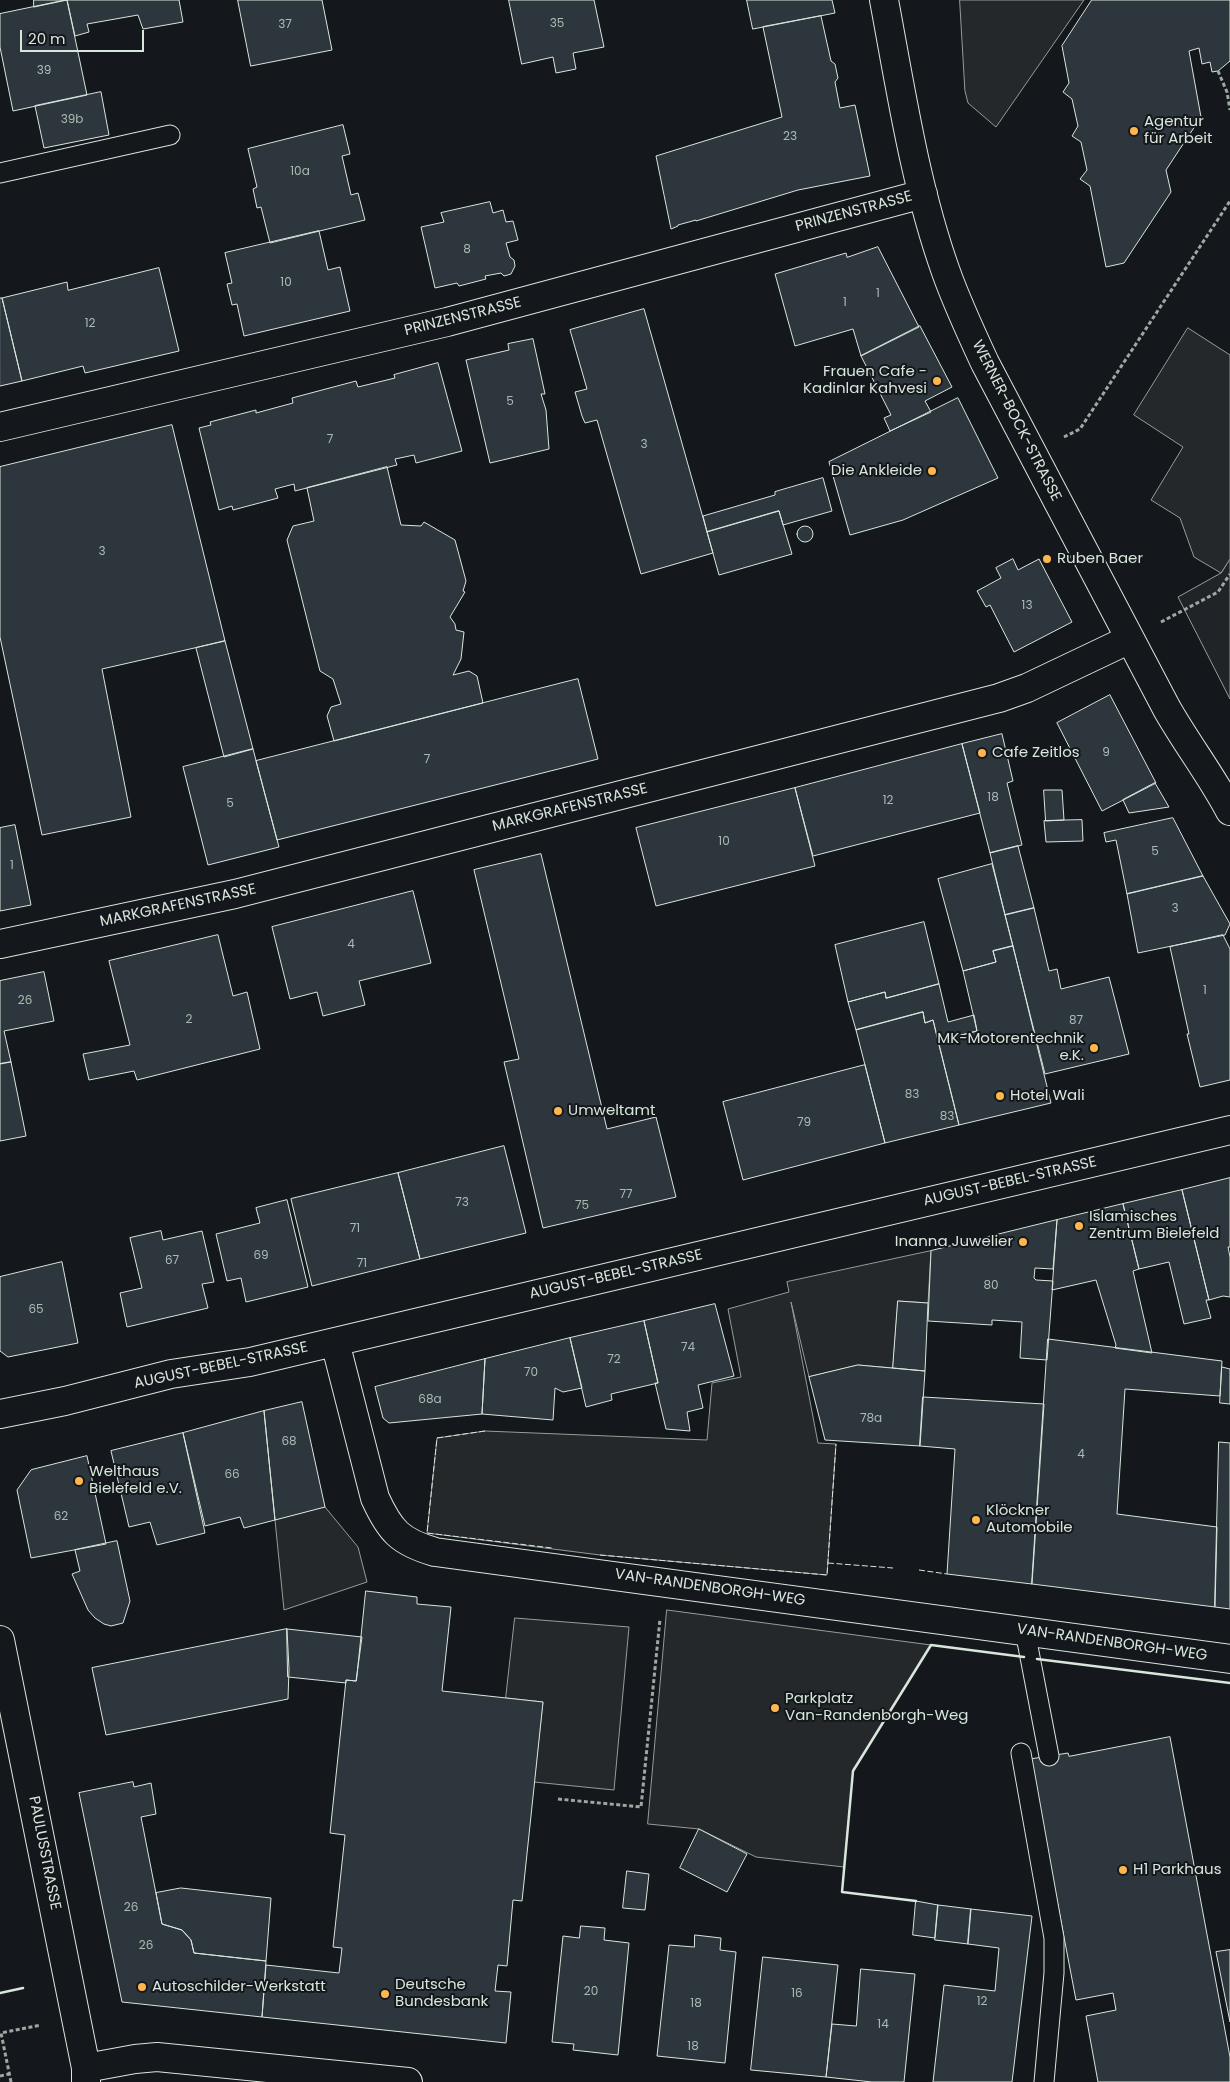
<!DOCTYPE html>
<meta charset="utf-8">
<style>
body{margin:0}
#map{position:relative;width:1230px;height:2082px;overflow:hidden;background:#14181c;font-family:Poppins,sans-serif}
canvas{display:block}
.scale{position:absolute;left:20px;top:30px;width:124px;height:22px;box-sizing:border-box;border:2px solid #d8e6dc;border-top:0;padding-left:6px;font-size:15px;line-height:18px;white-space:nowrap;color:#d8e6dc;-webkit-text-stroke:4px #14181c;paint-order:stroke}
</style>
<div id="map">
<canvas width="1230" height="2082"></canvas>
<div class="scale">20 m</div>
</div>
<script>
const context = document.querySelector('canvas').getContext('2d');
context.lineJoin = 'round';
function fill(path, color) { context.fillStyle = color; context.fill(path, 'evenodd'); }
function trace(path, color, width, dash) { context.strokeStyle = color; context.lineWidth = width; context.lineCap = dash ? 'butt' : 'round'; context.setLineDash(dash || []); context.stroke(path); }
function drawText(font, color, halo, rows, align = 'center') {
  context.font = font + ' Poppins,sans-serif'; context.lineWidth = 4; context.setLineDash([]); context.textBaseline = 'middle'; context.strokeStyle = halo; context.fillStyle = color; for (const [text, x, y, turn = 0] of rows) {
    context.save(); context.translate(x, y); context.rotate((+turn || 0) * Math.PI / 180); context.textAlign = isNaN(turn) ? turn : align; if (halo) context.strokeText(text, 0, 0); context.fillText(text, 0, 0); context.restore();
  }
}
const green = new Path2D(`
 M1230 559V699L1178 597 1221 573Z`);
fill(green, '#202428');
trace(green, '#939e99', 1);
const parking = new Path2D(`
 M960 0H1084L996 127 968 103 965 91Z
 M1188 328 1230 355V559L1221 573 1194 557 1180 518 1151 500 1183 447 1134 415Z
 M931 1251 928 1303 898 1301 893 1368 858 1365 809 1377 791 1302 818 1443 836 1444 827 1575 600 1555 427 1533 437 1438 485 1431 707 1440 712 1383 741 1377 728 1309 789 1292 787 1282Z
 M325 1507 358 1547 367 1582 284 1610 275 1520Z
 M667 1610 931 1645 853 1771 844 1867 756 1857 699 1829 648 1824Z
 M515 1618 629 1627 614 1790 534 1782 543 1702 506 1698Z`);
fill(parking, '#24282b');
trace(parking, '#939e99', 1);
const building = new Path2D(`
 M34 0H179L183 22 143 29 138 15 87 24 89 32 75 36 67 0 34 7Z
 M67 0 87 95 13 111 0 47V14Z
 M238 0H322L332 50 251 66Z
 M509 0H594L604 47 573 53 576 69 556 73 553 57 522 64Z
 M747 0H832L835 13 753 29Z
 M1092 0H1230V61L1218 71 1212 72 1210 62 1202 64 1199 48 1189 51 1201 117 1166 170 1171 192 1124 263 1106 267 1090 186 1080 179 1087 170 1081 142 1072 136 1078 126 1072 99 1063 92 1069 83 1062 46Z
 M821 16 831 61 835 64 838 78 835 82 840 108 855 105 870 176 798 190 696 221V220L678 225V226L671 229 656 156 782 117 763 27Z
 M101 92 109 135 44 148 35 106Z
 M343 125 350 154 342 156 351 195 358 193 365 220 270 243 261 207 257 208 253 189 257 187 248 149Z
 M490 202 493 213 503 210 506 222 513 221 518 240 506 243 510 257 514 260 515 266 511 274 504 276 501 273 485 276 486 279 459 286 457 283 435 288 421 227 444 222 441 213Z
 M319 231 328 270 340 267 350 311 244 336 237 304 232 305 227 284 232 283 225 253Z
 M878 247 919 327 861 356 853 329 795 346 775 274 846 253 847 257Z
 M159 268 179 351 85 373 83 366 22 381 2 298 67 282 68 290Z
 M0 298H2L22 381 0 386Z
 M644 309 713 553 641 574 597 420 585 423 582 416 575 392 587 389 570 330Z
 M920 326 952 387 925 401 931 412 890 431 884 418 891 415 861 356Z
 M533 339 545 394H541L546 410 549 449 490 463 466 360 509 350 508 344Z
 M438 363 462 451 416 463 414 455 395 459 397 465 295 491 294 484 275 489 278 498 233 510 232 506 219 510 199 428 211 425 210 422 256 410V413L293 403 292 398 356 381 358 387 395 378 394 375Z
 M958 398 998 478 903 520 850 535 829 462Z
 M172 425 225 641 102 669 131 817 42 835 0 637V467Z
 M387 467 401 525 421 526 424 522 455 540 466 581 463 591 465 592 450 617 455 624 456 630 464 632 461 659 453 675 469 671 477 676 483 703 334 741 327 716 331 707 341 704 333 679 320 671 287 540 293 526 314 521 307 488Z
 M823 478 832 511 783 525 779 511 707 532 703 516 775 495V492Z
 M779 511 792 554 719 575 707 532Z
 M797 534a8 8 0 1 1 16 0a8 8 0 1 1-16 0Z
 M1013 559 1018 570 1039 559 1072 622 1014 652 990 605 986 607 977 591 1001 578 996 568Z
 M225 641 253 749 224 757 196 648Z
 M578 679 598 759 277 840 256 761Z
 M1110 695 1156 783 1102 811 1057 723Z
 M1002 734 1013 781 1007 783 1022 845 990 853 962 744Z
 M962 744 980 813 813 856 795 788Z
 M253 749 279 847 208 865 183 767Z
 M1155 783 1169 807 1129 813 1123 800Z
 M795 788 815 866 656 906 636 828Z
 M1044 790H1062L1064 820 1046 821Z
 M1173 818 1203 876 1127 894 1116 840 1106 842 1104 833Z
 M1082 820 1083 841 1046 842 1044 821Z
 M15 825 31 905 0 911V828Z
 M1018 846 1034 908 1005 915 990 853Z
 M541 854 607 1129 656 1117 676 1197 543 1228 504 1062 519 1059 474 870Z
 M992 864 1013 946 993 951 996 962 963 971 938 879Z
 M1203 876 1230 924 1225 935 1138 953 1127 894Z
 M413 891 431 963 359 981 365 1005 323 1016 317 992 290 999 272 927Z
 M1034 908 1049 971 1057 969 1061 989 1109 977 1129 1054 1045 1074 1005 915Z
 M924 922 939 984 886 998 885 992 848 1002 835 945Z
 M218 935 233 996 247 992 260 1049 137 1080 134 1071 89 1080 83 1054 130 1045 109 961Z
 M1223 935 1230 949V1080L1200 1087 1187 1034H1189L1170 947Z
 M1013 946 1051 1103 959 1125 938 1041 977 1031 963 971 996 962 993 951Z
 M44 972 54 1021 4 1031 11 1062 0 1064V981Z
 M939 984 948 1022 974 1015 977 1031 938 1041 933 1020 925 1023 923 1012 856 1030 848 1002 885 992 886 998Z
 M923 1012 925 1023 933 1020 959 1125 885 1143 856 1030Z
 M11 1062 26 1136 0 1141V1064Z
 M865 1065 885 1143 743 1180 723 1102Z
 M504 1146 526 1233 420 1259 398 1173Z
 M398 1173 420 1259 312 1286 291 1199Z
 M1230 1178V1247H1228L1230 1257V1297L1223 1296 1209 1300 1182 1190Z
 M1182 1190 1209 1300H1206L1211 1318 1184 1324 1169 1262 1139 1269 1123 1204Z
 M287 1200 308 1287 246 1302 241 1278 227 1281 216 1234 260 1223 256 1208Z
 M1123 1204 1139 1269 1133 1271 1152 1353 1115 1348 1116 1345 1096 1280 1052 1290 1057 1220Z
 M1057 1220 1053 1269 1035 1268 1034 1278 1036 1280 1053 1281 1047 1360 1020 1358 1022 1322 992 1320V1325L928 1321 931 1251Z
 M161 1231 163 1240 202 1231 214 1282 202 1284 208 1308 127 1327 120 1293 142 1288 130 1238Z
 M62 1262 78 1343 8 1357 0 1351V1277Z
 M898 1301 928 1303 925 1371 893 1368Z
 M715 1304 734 1376 698 1385 703 1408 687 1412 690 1431 666 1429 655 1383H658L644 1321Z
 M644 1321 658 1383 611 1394 612 1400 586 1407 570 1338Z
 M570 1338 582 1388 563 1392 555 1388 553 1420 482 1414 485 1359Z
 M1048 1339 1222 1361 1220 1396 1125 1389 1117 1514 1217 1527 1215 1607 1032 1584Z
 M485 1359 482 1414 389 1423 383 1418 375 1387Z
 M858 1365 925 1371 920 1446 825 1440 809 1377Z
 M1222 1367 1230 1369V1404L1220 1403Z
 M923 1397 1044 1404 1032 1584 947 1574 955 1449 920 1446Z
 M302 1402 325 1507 275 1520 264 1411Z
 M264 1411 275 1520 244 1528 240 1517 205 1526 183 1433Z
 M183 1433 205 1533 157 1545 150 1522 129 1527 111 1451Z
 M1219 1442 1230 1443V1609L1215 1607Z
 M87 1456 106 1544 31 1558 17 1490 31 1470Z
 M117 1541 130 1601 123 1623 111 1626 104 1624 95 1618 88 1610 72 1574 80 1571 75 1550Z
 M366 1591 417 1597V1604L451 1607 442 1691 543 1702 522 1901 513 1900 507 1966 498 1965 495 1991 511 1992 506 2043 262 2017 266 1965 339 1973 342 1948 333 1947 345 1835 330 1833 346 1680 356 1681Z
 M287 1629 289 1669 288 1699 106 1735 92 1668Z
 M287 1629 362 1637 356 1681 346 1680V1683L288 1677Z
 M1170 1737 1230 2057V2082H1098L1086 2016 1116 2010 1113 1993 1076 2000 1030 1759 1068 1753 1069 1756Z
 M133 1782 134 1787 151 1783 156 1814 141 1817 162 1924 182 1930 191 1940 194 1953 266 1961 262 2017 122 2002 79 1793Z
 M699 1829 747 1854 727 1892 680 1868Z
 M627 1871 649 1874 645 1910 623 1908Z
 M181 1888 271 1898 266 1961 194 1953 191 1940 182 1930 162 1924 156 1893Z
 M916 1901 938 1905 935 1938 913 1935Z
 M938 1905 971 1909 968 1944 935 1940Z
 M971 1909 1032 1916 1012 2082H933L944 1985 995 1991 999 1948 968 1944Z
 M581 1926 605 1928 604 1940 629 1943 618 2055 573 2050 574 2044 552 2042 563 1936 579 1938Z
 M695 1935 721 1938 720 1950 736 1952 725 2063 657 2056 669 1945 694 1947Z
 M1230 1950V2022L1216 1952Z
 M763 1957 838 1965 826 2077 751 2070Z
 M861 1969 915 1974 904 2082H872L826 2077 832 2024 856 2026Z`);
fill(building, '#2c363c');
trace(building, '#d8e6dc', 1);
const lane = new Path2D(`
 M0 173 170 135
 M1025 1631 1049 1756
 M1021 1753 1054 1938V1973L1044 2082`);
const street = new Path2D(`
 M884 0C901 91 915 185 946 272 957 303 971 333 985 363L1167 709C1187 744 1211 775 1230 811
 M0 427 447 322 923 194
 M0 944 235 894 999 698 1027 688 1130 639
 M335 1342 375 1498C390 1531 400 1542 435 1552L1230 1659
 M0 1414 65 1401 171 1374 250 1362 1230 1130
 M0 1640 86 2068V2082
 M86 2068 135 2059 157 2057 408 2082`);
trace(lane, '#d8e6dc', 21);
trace(street, '#d8e6dc', 30);
trace(new Path2D(`
 M1218 71 1227 92 1230 110
 M1064 437 1080 429 1230 201
 M1161 622 1218 592 1230 574
 M558 1799 641 1807 660 1619
 M0 2076 9 2074
 M11 2082 1 2033 41 2025`), '#9da8a2', 3, [4, 2.5]);
trace(lane, '#14181c', 19);
trace(street, '#14181c', 28);
trace(new Path2D(`
 M485 1431 437 1438 427 1533 552 1548
 M600 1555 827 1575 836 1444
 M828 1563 893 1568
 M919 1570 947 1574`), '#d8e6dc', 1, [6, 2.5]);
trace(new Path2D(`
 M1037 1659 1230 1683
 M916 1901 842 1892 853 1771 931 1645 1024 1657
 M0 1993 23 1988`), '#d8e6dc', 2.5);
for (const [x, y, r, color] of [
 [1134,131,5,"#ffb74d"],
 [937,381,5,"#ffb74d"],
 [932,471,5,"#ffb74d"],
 [1047,559,5,"#ffb74d"],
 [982,753,5,"#ffb74d"],
 [1094,1048,5,"#ffb74d"],
 [1000,1096,5,"#ffb74d"],
 [558,1111,5,"#ffb74d"],
 [1079,1226,5,"#ffb74d"],
 [1023,1242,5,"#ffb74d"],
 [79,1481,5,"#ffb74d"],
 [976,1520,5,"#ffb74d"],
 [775,1708,5,"#ffb74d"],
 [1123,1870,5,"#ffb74d"],
 [142,1987,5,"#ffb74d"],
 [385,1994,5,"#ffb74d"]
]) { const dot = new Path2D(); dot.arc(x, y, r, 0, 2 * Math.PI); context.fillStyle = color; context.fill(dot); trace(dot, '#14181c', 2); }
drawText('12px', '#adbab4', null, [
 ["35",557,24],
 ["37",285,25],
 ["39",44,71],
 ["39b",72,120],
 ["23",790,137],
 ["10a",300,172],
 ["8",467,250],
 ["10",286,283],
 ["1",878,294],
 ["1",845,303],
 ["12",90,324],
 ["5",510,402],
 ["7",330,440],
 ["3",644,445],
 ["3",102,552],
 ["13",1027,606],
 ["9",1106,753],
 ["7",427,760],
 ["18",993,798],
 ["12",888,801],
 ["5",230,804],
 ["10",724,842],
 ["5",1155,852],
 ["1",12,866],
 ["3",1175,909],
 ["4",351,945],
 ["1",1205,991],
 ["26",25,1001],
 ["2",189,1020],
 ["87",1076,1021],
 ["83",912,1095],
 ["83",947,1117],
 ["79",804,1123],
 ["77",626,1195],
 ["73",462,1203],
 ["75",582,1206],
 ["71",355,1229],
 ["69",261,1256],
 ["67",172,1261],
 ["71",362,1264],
 ["80",991,1286],
 ["65",36,1310],
 ["74",688,1348],
 ["72",614,1360],
 ["70",531,1373],
 ["68a",430,1400],
 ["78a",871,1419],
 ["68",289,1442],
 ["4",1081,1455],
 ["66",232,1475],
 ["62",61,1517],
 ["26",131,1908],
 ["26",146,1946],
 ["20",591,1992],
 ["16",797,1994],
 ["12",982,2002],
 ["18",696,2004],
 ["14",883,2025],
 ["18",693,2047]
]);
drawText('15px', '#d8e6dc', '#14181c', [
 ["Agentur",1144,122],
 ["für Arbeit",1144,139],
 ["Frauen Cafe -",927,372,"right"],
 ["Kadinlar Kahvesi",927,389,"right"],
 ["Die Ankleide",922,471,"right"],
 ["Ruben Baer",1057,559],
 ["Cafe Zeitlos",992,753],
 ["MK-Motorentechnik",1084,1039,"right"],
 ["e.K.",1084,1056,"right"],
 ["Hotel Wali",1010,1096],
 ["Umweltamt",568,1111],
 ["Islamisches",1089,1217],
 ["Zentrum Bielefeld",1089,1234],
 ["Inanna Juwelier",1013,1242,"right"],
 ["Welthaus",89,1472],
 ["Bielefeld e.V.",89,1489],
 ["Klöckner",986,1511],
 ["Automobile",986,1528],
 ["Parkplatz",785,1699],
 ["Van-Randenborgh-Weg",785,1716],
 ["H1 Parkhaus",1133,1870],
 ["Deutsche",395,1985],
 ["Bundesbank",395,2002],
 ["Autoschilder-Werkstatt",152,1987]
], 'left');
drawText('15px', '#d8e6dc', '#14181c', [
 ["PRINZENSTRASSE",854,212,-15],
 ["PRINZENSTRASSE",463,317,-14],
 ["WERNER-BOCK-STRASSE",1016,421,63],
 ["MARKGRAFENSTRASSE",570,808,-14],
 ["MARKGRAFENSTRASSE",178,906,-12],
 ["AUGUST-BEBEL-STRASSE",1010,1182,-13],
 ["AUGUST-BEBEL-STRASSE",616,1275,-13],
 ["AUGUST-BEBEL-STRASSE",221,1366,-12],
 ["VAN-RANDENBORGH-WEG",710,1588,8],
 ["VAN-RANDENBORGH-WEG",1112,1643,8],
 ["PAULUSSTRASSE",44,1853,79]
]);
</script>
